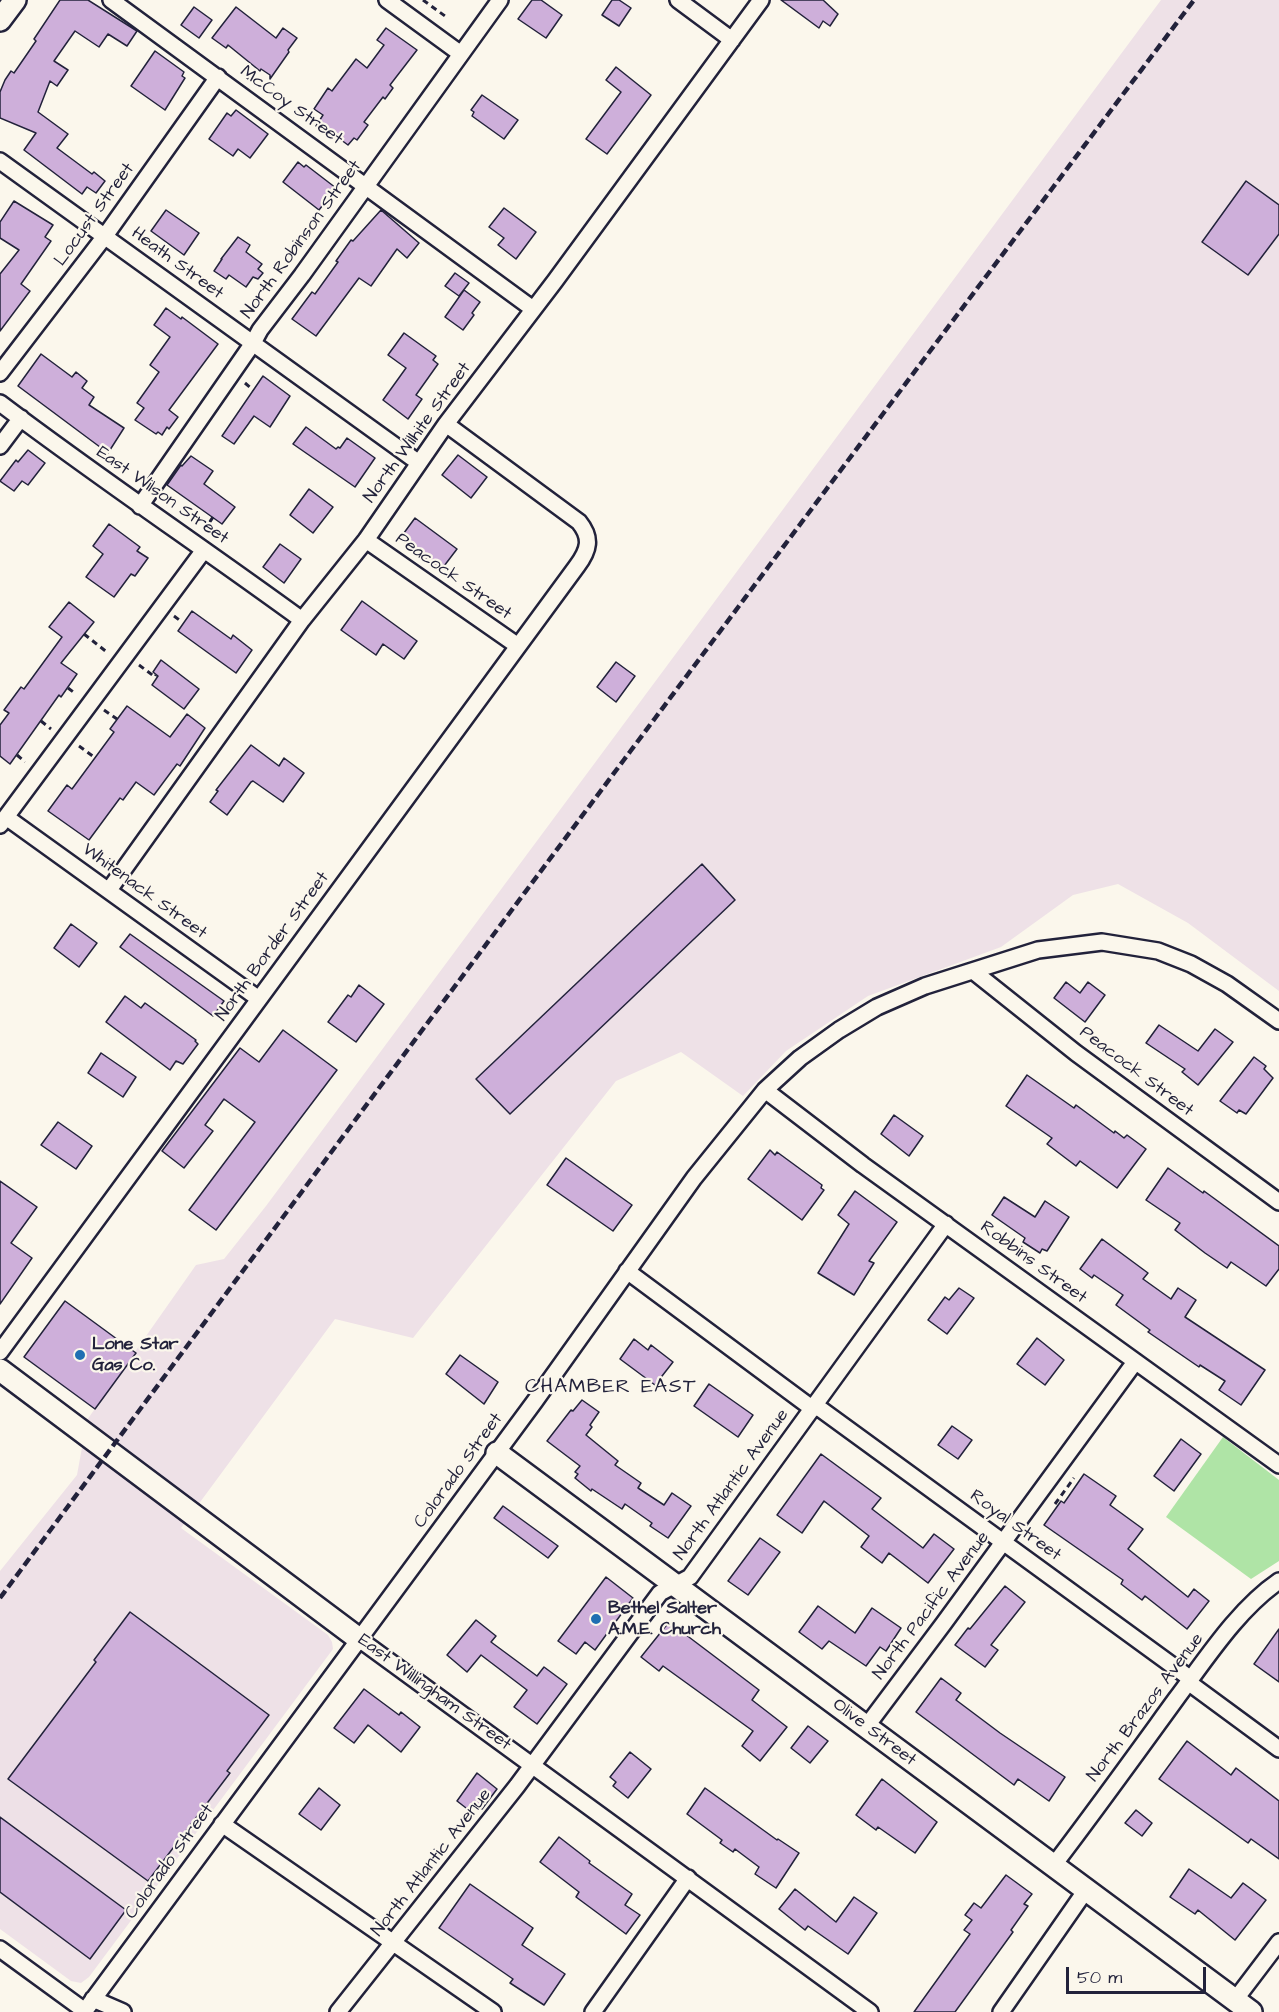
<!DOCTYPE html>
<style>
body{margin:0}
#map{position:relative;width:1279px;height:2012px;overflow:hidden;background:#fbf7ec;font-family:"Architects Daughter",sans-serif}
canvas{display:block}
.scale{position:absolute;left:1066px;top:1967px;width:140px;height:27px;box-sizing:border-box;border:3px solid #22223b;border-top:0;padding-left:8px;font-size:18px;line-height:21px;white-space:nowrap;color:#22223b;-webkit-text-stroke:4px #fbf7ec;paint-order:stroke}
</style>
<div id="map">
<canvas width="1279" height="2012"></canvas>
<div class="scale">50 m</div>
</div>
<script>
const context = document.querySelector('canvas').getContext('2d');
context.lineJoin = 'round';
function fill(path, color) { context.fillStyle = color; context.fill(path, 'evenodd'); }
function trace(path, color, width, dash) { context.strokeStyle = color; context.lineWidth = width; context.lineCap = dash ? 'butt' : 'round'; context.setLineDash(dash || []); context.stroke(path); }
function drawText(font, color, halo, rows, align = 'center') {
  context.font = font + ' "Architects Daughter",sans-serif'; context.lineWidth = 4.5; context.setLineDash([]); context.textBaseline = 'middle'; context.strokeStyle = halo; context.fillStyle = color; for (const [text, x, y, turn = 0] of rows) {
    context.save(); context.translate(x, y); context.rotate((+turn || 0) * Math.PI / 180); context.textAlign = isNaN(turn) ? turn : align; if (halo) context.strokeText(text, 0, 0); context.fillText(text, 0, 0); context.restore();
  }
}
fill(new Path2D(`
 M1161 0H1279V991L1188 923 1118 884 1073 895 1001 947 868 996 786 1051 743 1096 681 1052 616 1081 413 1338 335 1319 181 1528 328 1635 332 1642 333 1649 89 1977 81 1983 71 1981 0 1929V1571L77 1475 87 1420 196 1265 224 1259 266 1206Z`), '#eee1e7');
fill(new Path2D(`
 M1223 1437 1279 1480V1561L1251 1579 1166 1517Z`), '#afe4a6');
const building = new Path2D(`
 M60 0H88L137 31 127 46 108 34 99 47 75 31 54 61 68 70 57 86 50 81 38 112 68 134 57 148 92 174 94 172 105 181 96 193 87 187 82 194 24 150 36 133 0 118V92L5 80 11 71 14 73 36 41 34 39Z
 M532 0H541L562 15 546 38 518 19Z
 M612 0H619L631 8 619 26 602 15Z
 M781 0H823L838 14 830 26 823 21 819 28Z
 M194 7 212 20 199 38 181 25Z
 M236 7 276 38 283 28 297 38 288 50 289 52 270 79V75L261 69 260 71 228 45 226 48 212 38Z
 M386 28 417 50 390 85 393 88 385 99 383 97 364 122 368 125 357 140 354 138 348 145 333 134 331 136 316 126 323 115 314 109 328 88 332 91 356 59 367 68 384 45 377 40Z
 M155 51 184 72 182 76 185 78 165 110 131 86Z
 M616 67 651 95 607 154 586 139 621 92 606 80Z
 M482 95 518 120 504 139 472 116 474 112 471 110Z
 M236 110 268 134 250 158 238 149 233 156 209 139 227 113 231 116Z
 M298 162 304 167 306 165 336 188 319 210 283 182Z
 M1246 181 1279 205V234L1248 275 1202 242Z
 M14 201 53 225 45 237 51 241 21 284 30 291 0 331V274L19 250 0 238V222Z
 M504 208 536 232 516 259 498 245 504 238 489 227Z
 M166 210 199 233 184 255 151 231Z
 M381 210 419 243 407 258 397 249 371 286 359 278 316 336 292 319 312 292 315 294 338 262 336 261 351 240 353 241Z
 M238 237 250 245 246 252 262 264 258 269 263 273 258 279 253 277 246 287 229 275 226 279 214 271 222 259H221Z
 M455 273 469 283 459 296 445 286Z
 M464 290 480 302 472 313 474 315 463 330 445 317Z
 M166 308 181 319 182 317 218 344 169 410 178 417 169 429 167 427 162 435 158 432 156 434 135 420 144 408 137 403 159 372 150 365 170 337 154 325Z
 M404 333 436 356 433 360 438 364 416 395 422 399 408 419 383 400 406 368 388 355Z
 M41 354 72 377 76 372 87 381 82 388 94 397 89 405 124 428 108 453 18 386Z
 M263 376 290 396 270 427 254 416 234 444 222 436Z
 M306 427 336 449 338 447 340 448 347 438 375 458 355 487 293 444Z
 M28 450 45 463 28 485 22 481 14 491 0 481 16 460 18 462Z
 M458 455 487 477 471 498 442 475Z
 M191 456 213 471 204 484 235 507 222 524 167 485 181 465 182 466Z
 M309 489 333 507 313 533 290 515Z
 M415 518 457 549 441 570 403 541 404 540 401 537Z
 M109 524 140 547 137 551 148 558 135 576 131 574 114 597 86 577 103 554 93 546Z
 M280 544 301 559 284 583 263 567Z
 M362 601 417 641 404 659 383 644 376 655 341 630Z
 M69 602 94 622 61 663 77 674 61 697 59 695 10 764 0 756V725L9 713 4 710 21 687 24 689 62 637 49 627Z
 M192 611 231 639 233 635 252 650 236 673 178 631Z
 M161 660 199 689 184 709 152 685 158 676 153 672Z
 M616 662 635 676 616 702 597 687Z
 M127 706 170 737 187 714 205 728 180 766 177 764 154 795 136 782 123 800 120 798 89 840 48 811 67 785 72 789 114 732 110 729Z
 M251 745 279 766 284 758 304 773 283 802 253 781 251 782 227 815 210 802 218 791 216 790Z
 M702 864 735 900 510 1114 476 1079Z
 M71 924 97 943 79 967 54 948Z
 M130 934 224 1001 213 1016 120 947Z
 M1066 982 1080 993 1088 982 1105 995 1085 1022 1054 998Z
 M359 985 384 1004 356 1042 328 1022 348 995 351 997Z
 M125 996 141 1008 145 1003 196 1040 195 1041 198 1044 183 1064 176 1061 170 1070 106 1022Z
 M1159 1025 1198 1051 1215 1029 1233 1042 1198 1085 1182 1072 1185 1069 1146 1043Z
 M283 1030 337 1070 216 1230 189 1210 255 1122 224 1099 205 1125 213 1131 184 1168 162 1151 240 1048 259 1062Z
 M101 1053 136 1077 123 1097 88 1073Z
 M1254 1057 1266 1066 1264 1069 1273 1078 1246 1114 1239 1110 1237 1113 1220 1101Z
 M1027 1075 1074 1108 1076 1105 1114 1133 1115 1131 1124 1138 1127 1135 1146 1149 1117 1188 1080 1161 1076 1166 1047 1144 1052 1138 1006 1106Z
 M894 1115 923 1136 909 1156 881 1134Z
 M58 1122 92 1146 76 1169 41 1145Z
 M770 1150 775 1155 777 1152 822 1185 821 1188 824 1190 802 1220 748 1179Z
 M566 1158 632 1205 613 1231 547 1185Z
 M1168 1168 1203 1193 1204 1191 1279 1246V1269L1266 1286 1231 1262 1227 1268 1205 1253 1175 1230 1180 1223 1146 1200Z
 M0 1181 37 1207 11 1243 32 1258 0 1304Z
 M855 1191 897 1222 869 1261 874 1263 854 1295 818 1273 849 1224 838 1215Z
 M1004 1197 1035 1217 1045 1201 1069 1217 1047 1251 1042 1249 1040 1253 1023 1242 1025 1238 992 1215Z
 M1102 1239 1148 1273 1143 1279 1171 1299 1178 1288 1196 1300 1185 1317 1265 1370 1241 1405 1219 1390 1225 1381 1200 1365 1199 1367 1148 1332 1150 1330 1116 1305 1123 1295 1094 1275 1092 1278 1080 1269Z
 M959 1288 974 1298 947 1334 928 1320 945 1297 949 1300Z
 M65 1301 136 1353 95 1409 24 1357Z
 M1037 1338 1064 1360 1045 1385 1017 1364Z
 M634 1339 648 1350 651 1345 673 1362 655 1385 620 1359Z
 M460 1355 498 1382 484 1404 446 1374Z
 M709 1384 753 1415 738 1437 694 1406Z
 M582 1400 599 1412 590 1425 592 1427 586 1435 618 1461 615 1465 641 1483 638 1488 664 1505 672 1493 691 1506 668 1538 650 1526 652 1523 625 1504 622 1509 592 1489 591 1491 575 1478 578 1474 575 1472 580 1466 547 1441 571 1410 573 1411Z
 M952 1426 972 1440 958 1459 938 1445Z
 M1181 1439 1201 1454 1174 1491 1154 1476Z
 M821 1454 881 1498 872 1509 923 1548 934 1534 954 1549 928 1583 889 1553 882 1563 861 1547 869 1536 824 1501 802 1533 777 1515Z
 M1084 1474 1116 1496 1110 1505 1143 1529 1128 1549 1188 1597 1194 1589 1209 1601 1187 1629 1145 1596 1142 1600 1121 1584 1123 1580 1044 1525 1061 1501 1064 1503Z
 M503 1506 558 1546 548 1558 494 1518Z
 M760 1538 780 1552 748 1595 728 1581Z
 M606 1577 633 1598 595 1650 585 1642 576 1654 558 1641Z
 M1005 1586 1025 1602 991 1645 998 1650 985 1667 955 1645 968 1628 970 1629Z
 M818 1606 855 1633 872 1608 901 1628 886 1651 880 1647 866 1666 829 1641 822 1649 799 1632Z
 M130 1612 269 1715 227 1771 230 1773 148 1881 8 1779 96 1662 94 1660Z
 M476 1620 496 1636 491 1642 537 1676 544 1667 567 1684 537 1724 514 1707 527 1690 481 1655 467 1672 447 1655Z
 M669 1622 759 1690 752 1700 787 1727 760 1761 742 1746 753 1731 663 1666 659 1671 641 1657Z
 M1279 1629V1682L1254 1664Z
 M941 1678 961 1693 956 1700 1000 1733 1065 1777 1049 1801 1018 1779 1014 1785 916 1712Z
 M364 1689 399 1715 401 1712 420 1727 401 1752 368 1725 354 1743 334 1728Z
 M808 1726 828 1741 810 1763 791 1748Z
 M1187 1741 1231 1775 1236 1768 1279 1801V1859L1251 1839 1248 1843 1159 1779Z
 M630 1752 651 1769 628 1798 613 1786 616 1782 610 1777Z
 M477 1773 497 1789 482 1809 476 1804 470 1811 457 1801Z
 M882 1779 937 1822 915 1853 878 1827 876 1830 856 1815Z
 M319 1788 340 1805 321 1830 299 1814Z
 M705 1788 777 1840 778 1839 799 1853 776 1888 755 1874 759 1867 735 1849 733 1852 720 1843 722 1840 687 1814Z
 M1136 1810 1152 1823 1142 1836 1125 1823Z
 M0 1817 126 1910 90 1959 0 1892Z
 M559 1837 590 1861 589 1863 632 1894 625 1905 640 1915 626 1934 576 1897 579 1892 540 1862Z
 M1189 1869 1231 1898 1243 1883 1266 1900 1235 1940 1198 1910 1195 1914 1170 1897Z
 M1006 1875 1032 1894 1024 1904 1028 1906 1011 1930 1013 1932 955 2012H914L970 1934 964 1930 972 1920 965 1915 974 1903 981 1908Z
 M470 1884 533 1928 522 1945 565 1974 544 2005 510 1983 513 1979 439 1928Z
 M795 1889 836 1922 854 1897 877 1913 848 1954 808 1926 805 1930 779 1909Z`);
fill(building, '#ceafda');
trace(building, '#22223b', 1.5);
const street = new Path2D(`
 M111 0 533 309
 M387 0 461 54
 M678 0 732 40
 M0 161 419 463
 M0 373 105 236 218 77
 M0 403C99 478 202 547 302 620
 M0 446 21 418
 M140 506 253 343 260 330 302 275 500 0
 M366 540 518 646
 M6 817 259 999
 M0 825 204 550
 M109 890 302 620 366 540 446 424 555 281 761 0
 M973 971 1076 1053 1279 1202
 M765 1090 863 1165 1279 1465
 M627 1271 813 1409
 M0 1352 577 566C589 550 592 538 579 522L446 424
 M815 1405 1191 1679
 M359 1639 870 2012
 M1188 1682 1279 1749
 M866 1727 944 1623 1135 1362
 M222 1824 493 2012
 M1053 1866C1095 1811 1136 1754 1176 1699 1206 1659 1238 1609 1279 1581
 M0 1949 85 2011
 M93 1999 123 2012
 M1235 2000 1279 1942
 M84 2012 535 1401 694 1178 765 1090 800 1058 839 1030 877 1007 925 986 1038 950 1102 942 1158 951 1191 964 1227 984 1279 1021
 M338 2012 517 1786 660 1593 690 1577 946 1224
 M593 2012 688 1878
 M1001 2012 1086 1890`);
const secondary = new Path2D(`
 M0 20 15 0
 M0 1370 359 1639
 M497 1453 1251 2012`);
trace(street, '#22223b', 20);
trace(secondary, '#22223b', 26);
trace(new Path2D(`
 M423 0 445 16
 M247 79 253 71
 M245 383 253 390
 M204 531 213 517
 M174 616 182 622
 M84 634 108 653
 M139 665 155 677 156 675
 M68 688 76 694
 M104 710 117 719
 M41 721 51 729
 M79 746 94 757
 M17 755 25 762
 M1055 1504 1074 1478`), '#22223b', 3, [6, 4.5]);
trace(street, '#fbf7ec', 15);
trace(secondary, '#fbf7ec', 21);
trace(new Path2D(`
 M0 1598C396 1064 794 531 1194 0`), '#22223b', 4.5, [9, 4.5]);
for (const [x, y, r, color] of [
 [80,1355,6,"#1f6fb2"],
 [596,1619,6,"#1f6fb2"]
]) { const dot = new Path2D(); dot.arc(x, y, r, 0, 2 * Math.PI); context.fillStyle = color; context.fill(dot); trace(dot, '#fbf7ec', 2); }
drawText('18px', '#22223b', '#fbf7ec', [
 ["McCoy Street",291,106,36],
 ["Locust Street",95,215,-54],
 ["North Robinson Street",302,240,-54],
 ["Heath Street",177,264,36],
 ["North Wilhite Street",418,433,-54],
 ["East Wilson Street",162,496,35],
 ["Peacock Street",453,577,35],
 ["Whitenack Street",144,892,36],
 ["North Border Street",273,947,-54],
 ["Peacock Street",1136,1072,37],
 ["Robbins Street",1033,1263,36],
 ["Colorado Street",459,1471,-54],
 ["North Atlantic Avenue",732,1485,-54],
 ["Royal Street",1015,1526,36],
 ["North Pacific Avenue",932,1606,-53],
 ["East Willingham Street",434,1693,36],
 ["North Brazos Avenue",1146,1708,-53],
 ["Olive Street",874,1733,37],
 ["Colorado Street",170,1862,-54],
 ["North Atlantic Avenue",432,1863,-52]
]);
drawText('bold 18px', '#22223b', '#fbf7ec', [
 ["Lone Star",92,1345],
 ["Gas Co.",92,1366],
 ["Bethel Salter",608,1609],
 ["A.M.E. Church",608,1630]
], 'left');
context.letterSpacing = '1.5px';
drawText('20px', '#22223b', '#fbf7ec', [
 ["CHAMBER EAST",611,1388]
]);
context.letterSpacing = '0px';
</script>
